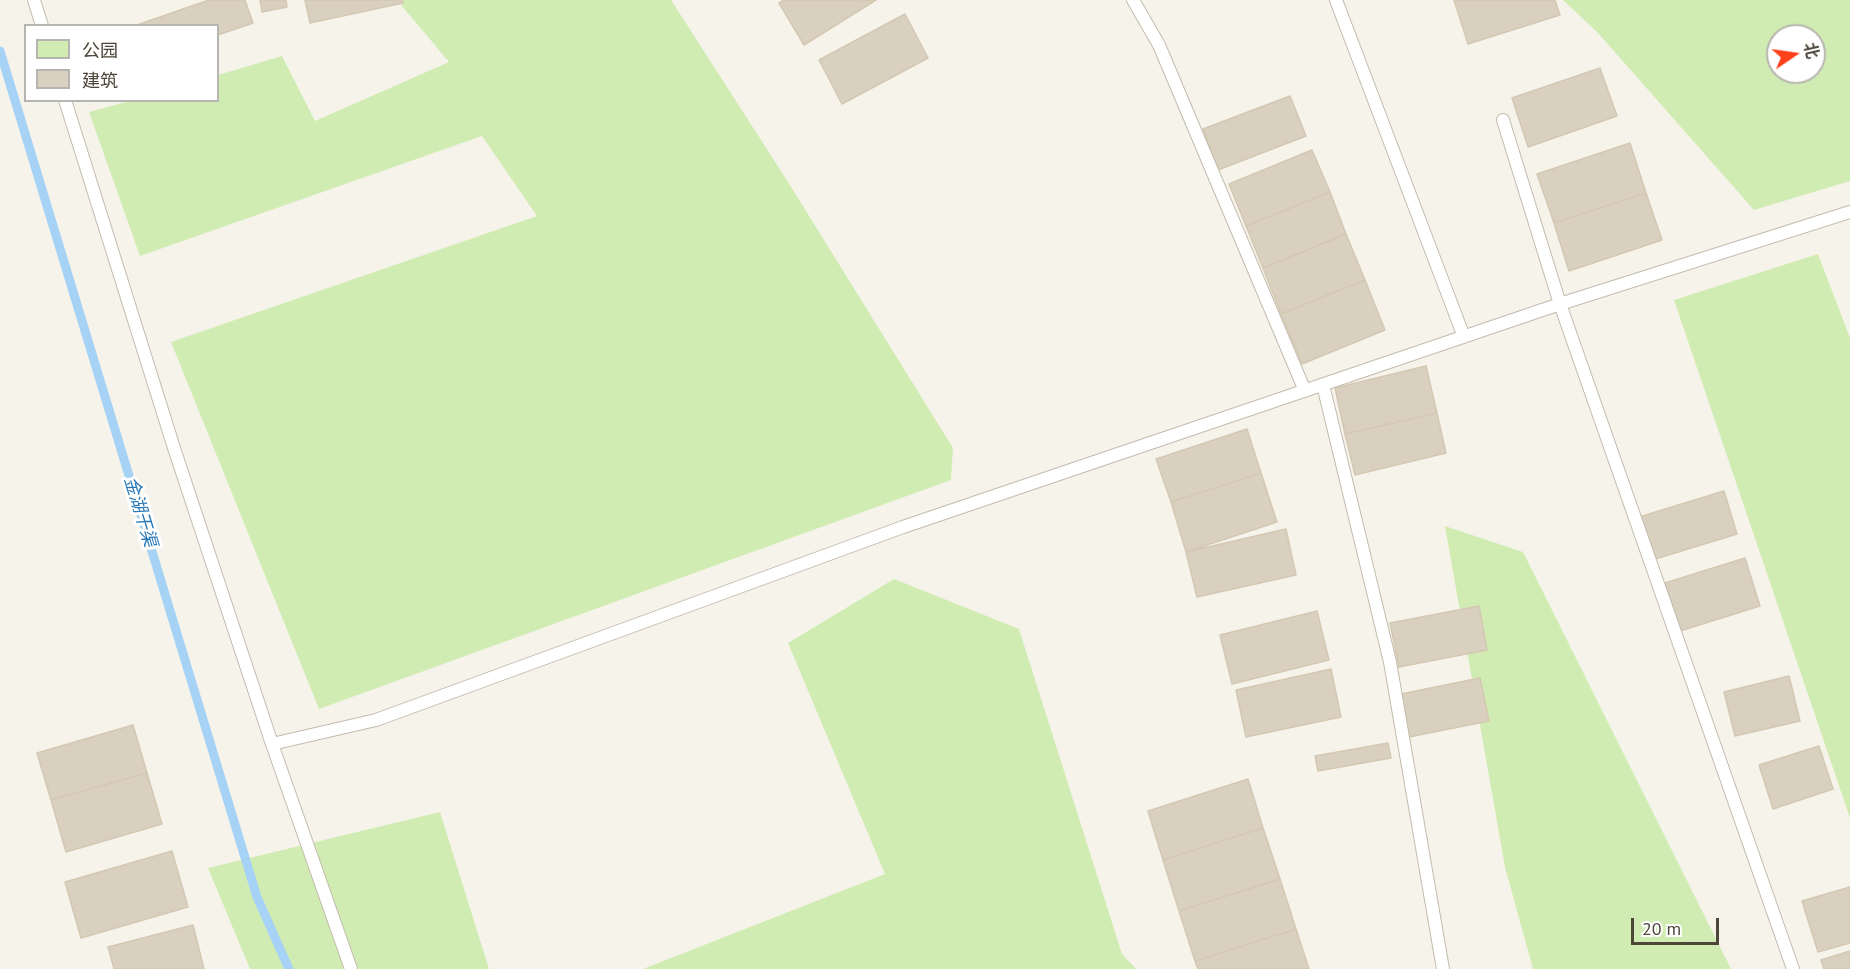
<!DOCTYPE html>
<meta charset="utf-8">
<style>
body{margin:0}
#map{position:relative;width:1850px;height:969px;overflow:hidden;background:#f6f3eb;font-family:"PT Sans","Noto Sans SC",sans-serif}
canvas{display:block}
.legend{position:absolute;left:24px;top:24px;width:195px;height:78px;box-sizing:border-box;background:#fff;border:2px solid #b7b5af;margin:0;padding:8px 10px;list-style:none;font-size:18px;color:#4c4538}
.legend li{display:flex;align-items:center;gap:12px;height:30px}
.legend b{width:30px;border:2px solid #b7b5af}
.north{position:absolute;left:1766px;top:24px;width:60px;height:60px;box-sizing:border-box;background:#fff;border:2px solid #b7b5af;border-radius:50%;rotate:77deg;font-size:16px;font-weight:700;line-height:24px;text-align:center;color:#4c4538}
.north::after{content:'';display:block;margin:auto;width:21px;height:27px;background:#ff421a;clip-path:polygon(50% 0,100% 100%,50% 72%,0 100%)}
.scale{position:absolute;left:1631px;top:918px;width:88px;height:27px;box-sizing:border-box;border:3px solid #4c4538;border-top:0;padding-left:8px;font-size:18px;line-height:21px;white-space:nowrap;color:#4c4538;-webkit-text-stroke:4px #fff;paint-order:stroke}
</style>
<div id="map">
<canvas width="1850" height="969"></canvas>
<ul class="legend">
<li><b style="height:16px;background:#d1ecb2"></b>公园</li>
<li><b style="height:16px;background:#d9d0c0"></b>建筑</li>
</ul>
<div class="north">北</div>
<div class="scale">20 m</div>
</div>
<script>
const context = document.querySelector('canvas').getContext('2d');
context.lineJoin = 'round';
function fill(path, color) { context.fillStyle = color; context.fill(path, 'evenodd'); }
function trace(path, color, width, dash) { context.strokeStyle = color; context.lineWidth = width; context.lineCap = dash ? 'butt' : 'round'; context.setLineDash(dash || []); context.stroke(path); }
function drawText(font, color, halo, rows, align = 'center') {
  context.font = font + ' "PT Sans","Noto Sans SC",sans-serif'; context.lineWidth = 6; context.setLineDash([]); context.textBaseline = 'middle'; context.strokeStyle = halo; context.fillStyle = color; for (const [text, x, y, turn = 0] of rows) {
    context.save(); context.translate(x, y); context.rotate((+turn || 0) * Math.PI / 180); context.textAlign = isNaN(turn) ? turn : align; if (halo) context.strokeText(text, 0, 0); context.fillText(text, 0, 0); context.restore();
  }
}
fill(new Path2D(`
 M397 0H671L788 182 953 448 951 480 319 709 171 342 537 216 482 136 140 256 89 112 130 101 218 100V75L282 56 315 121 449 62Z
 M1563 0H1850V181L1754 210 1598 33ZM1778 36H1814V72H1778Z
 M1818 254 1850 338V818L1674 300Z
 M1445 526 1523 552 1731 969H1533L1505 867Z
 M894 579 1019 629 1122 954 1136 969H643L885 874 788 643Z
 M440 812 489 969H250L208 868Z`), '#d1ecb2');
trace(new Path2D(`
 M0 51 257 897 289 969`), '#a6d3f5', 9);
const building = new Path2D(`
 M209 0H245L253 23 218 35V26H134Z
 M260 0H286L287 7 262 12Z
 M305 0H402L403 3 310 23Z
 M784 0H876L804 45 779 3Z
 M1454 0H1555L1560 15 1468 44Z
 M905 14 928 58 842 104 819 60Z
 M1600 68 1617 116 1528 147 1512 98Z
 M1290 96 1306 136 1218 170 1203 129Z
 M1630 143 1646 193 1554 223 1537 174Z
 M1312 150 1330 192 1246 226 1229 184Z
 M1330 192 1346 234 1263 268 1246 226Z
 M1646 193 1662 240 1569 271 1554 223Z
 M1346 234 1365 280 1281 314 1263 268Z
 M1365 280 1385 330 1302 364 1281 314Z
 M1426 366 1437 413 1345 434 1335 388Z
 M1437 413 1446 453 1355 475 1345 434Z
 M1247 429 1261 473 1171 502 1156 459Z
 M1261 473 1277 522 1186 552 1171 502Z
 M1724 491 1737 534 1652 560 1639 517Z
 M1286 529 1296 575 1197 597 1186 552Z
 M1745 558 1760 606 1680 631 1665 583Z
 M1479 606 1487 650 1399 667 1390 623Z
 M1317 611 1329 660 1232 684 1220 635Z
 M1331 669 1341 717 1246 737 1236 690Z
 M1789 676 1800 721 1735 736 1724 692Z
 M1480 678 1489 721 1409 737 1401 694Z
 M133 725 147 773 51 800 37 753Z
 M1388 743 1391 758 1318 771 1315 756Z
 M1819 746 1833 789 1773 809 1759 765Z
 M147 773 162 824 66 852 51 800Z
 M1248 779 1263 828 1163 860 1148 811Z
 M1263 828 1280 879 1179 911 1163 860Z
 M172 851 188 907 81 938 65 882Z
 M1280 879 1296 929 1195 961 1179 911Z
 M1850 887V943L1818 952 1802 901Z
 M193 925 204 969H114L108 947Z
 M1296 929 1309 969H1198L1195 961Z
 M1850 951V969H1824L1821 960Z`);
fill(building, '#d9d0c0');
trace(building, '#d4c8b2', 1.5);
const lane = new Path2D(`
 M34 0 42 26
 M1133 0 1159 45 1305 391
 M1336 0 1464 337
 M65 100 174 448 272 744 376 720 903 527 1560 304 1850 212
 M1503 120 1560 304 1793 969
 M1323 385 1390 662 1443 969
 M272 744 351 969`);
trace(lane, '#c3bcad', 14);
trace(lane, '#fff', 12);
drawText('italic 18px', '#2877b7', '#fff', [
 ["金湖干渠",140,512,73]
]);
</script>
